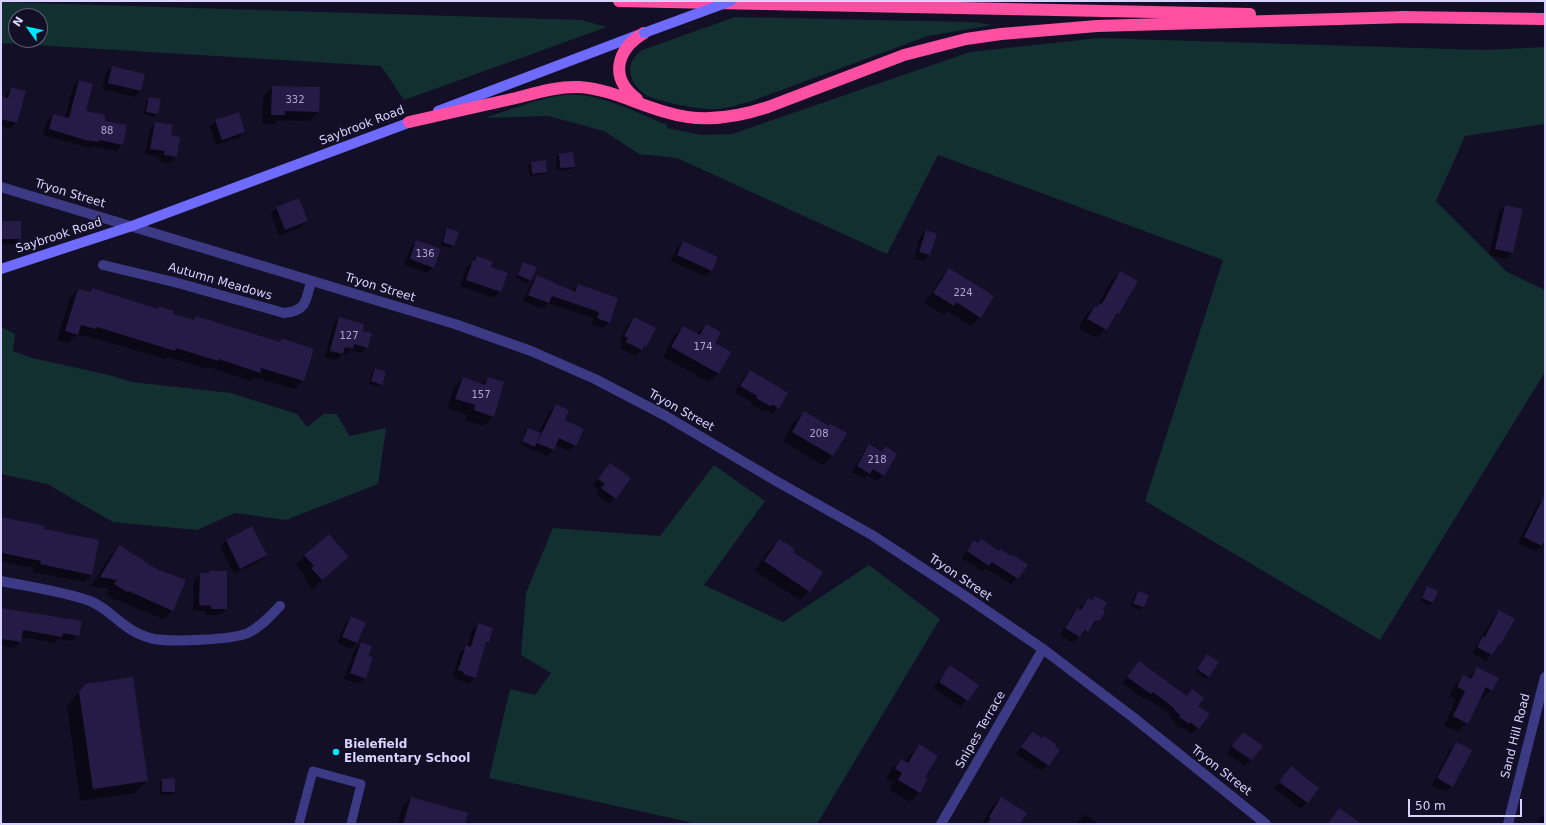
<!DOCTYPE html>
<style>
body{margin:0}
#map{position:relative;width:1546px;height:825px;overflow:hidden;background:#130f26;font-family:"DejaVu Sans",sans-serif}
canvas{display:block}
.frame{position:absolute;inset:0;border:2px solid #d9d4ff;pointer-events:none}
.north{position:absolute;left:8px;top:8px;width:40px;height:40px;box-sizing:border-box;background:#130f26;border:1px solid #625e7d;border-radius:50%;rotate:303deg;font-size:11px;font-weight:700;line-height:16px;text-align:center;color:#d9d4ff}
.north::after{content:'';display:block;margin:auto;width:14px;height:18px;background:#00e5ff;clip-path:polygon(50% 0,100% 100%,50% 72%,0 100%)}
.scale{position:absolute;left:1408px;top:799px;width:114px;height:18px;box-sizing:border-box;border:2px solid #d9d4ff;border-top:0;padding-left:5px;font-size:12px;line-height:14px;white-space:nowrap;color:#d9d4ff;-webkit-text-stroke:3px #130f26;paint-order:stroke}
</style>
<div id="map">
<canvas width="1546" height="825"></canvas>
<div class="frame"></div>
<div class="north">N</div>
<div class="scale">50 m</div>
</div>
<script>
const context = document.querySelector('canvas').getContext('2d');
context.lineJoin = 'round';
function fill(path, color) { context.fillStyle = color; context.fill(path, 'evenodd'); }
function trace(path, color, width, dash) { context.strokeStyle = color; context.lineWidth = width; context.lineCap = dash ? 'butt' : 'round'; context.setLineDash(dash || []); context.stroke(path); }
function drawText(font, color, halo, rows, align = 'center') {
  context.font = font + ' "DejaVu Sans",sans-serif'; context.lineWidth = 3; context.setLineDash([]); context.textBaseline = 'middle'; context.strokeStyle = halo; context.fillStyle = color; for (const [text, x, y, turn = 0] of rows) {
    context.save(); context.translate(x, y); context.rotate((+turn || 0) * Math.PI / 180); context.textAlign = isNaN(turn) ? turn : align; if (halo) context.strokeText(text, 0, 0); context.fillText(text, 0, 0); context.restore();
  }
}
fill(new Path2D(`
 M1 2 582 20 607 27 404 100 381 66 1 43ZM16 16H40V40H16Z
 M735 17 972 22 993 25 928 36 749 102C739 104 729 108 719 109 704 111 659 102 646 95 639 90 633 84 631 76 628 65 633 57 642 50Z
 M1099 38 1484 50 1545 47V124L1465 136 1436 201 1507 272 1545 290V372L1380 640 1145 501 1223 260 938 155 887 254 677 158 639 154 604 131 548 116 484 118C507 111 534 100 557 96 595 89 634 112 667 125V128L702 135 732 134 970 52Z
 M1 327 15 334 13 351 32 358 109 375 132 382 231 393 297 414 307 427 324 414H337L349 436 386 428 378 484 286 520 235 513 197 530 113 522 47 484 1 474Z
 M714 465 765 501 704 585 783 622 869 565 940 619 817 824H698L489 778 510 689 535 695 551 673 521 655 526 593 553 528 660 536Z`), '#12302f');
fill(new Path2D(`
 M112 67 144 75 140 91 134 97 102 89 106 73Z
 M79 81 85 112 104 121 122 145 116 151 94 146 92 148 79 145 43 135 47 121 53 115 65 118 73 87Z
 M272 87 318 112 309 121 278 120 274 124H262L263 97Z
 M11 88 16 123 10 129 1 126V98H4L5 94Z
 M150 98 160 100 157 114 154 117 144 114 147 101Z
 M216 121 244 132 238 138 216 145 210 127Z
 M156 123 170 136 176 157 170 163 159 161V157L145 154 150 129Z
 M572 154 574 167 571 169 557 171 556 157 559 155Z
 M531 163 546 171 544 174 530 176 528 166Z
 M1505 206 1522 210 1512 253 1506 259 1489 255 1499 212Z
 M277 207 307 221 301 227 279 235 271 214Z
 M1 222 20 238 14 245 1 244Z
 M448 229 454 245 451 248 440 245 445 232Z
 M926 231 936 234 929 255 923 261 914 258 920 237Z
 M417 241 433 267 427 273 404 265 411 247Z
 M683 242 711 270 705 276 671 261 677 248Z
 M477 257 490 267 507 274 500 292 494 298 460 286 467 267Z
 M523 263 530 280 528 283 516 278 521 266Z
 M949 269 980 317 971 326 947 311 944 315 925 303 940 279Z
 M1120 272 1119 313 1097 338 1079 328 1085 316 1095 307 1096 308 1111 281Z
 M537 276 572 291 578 285 609 322 603 328 592 324 594 318 548 303 542 309 523 301 531 283Z
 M92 289 157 309 159 308 172 315 193 321 196 318 279 342 282 340 304 380 295 389 254 377 250 381 210 367 208 369 168 357 165 359 88 336 86 337 77 335 68 343 57 340 70 298 78 290 89 293Z
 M634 318 645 346 635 356 621 348 623 344 619 342 628 324Z
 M339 319 361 332 367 347 361 353 350 350 346 355 342 354 336 360 325 357 333 325Z
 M706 325 713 344 719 373 709 382 663 357 674 336 683 327 697 334Z
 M375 369 381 384 378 387 369 384 372 372Z
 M750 371 778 408 772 414 766 411H763L751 404 752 402 735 392 744 377Z
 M463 378 481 384 488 378 493 417 483 426 465 420 467 415 447 408 454 388Z
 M556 405 575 445 569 451 555 445 553 450 547 456 520 444 525 431 528 429 539 433 550 411Z
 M804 412 828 427 845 434 832 456 823 465 783 441 794 422Z
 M870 446 881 452 885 448 883 475 877 481 867 475 863 479 852 472 864 452Z
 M610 465 615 498 609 504 596 494 599 490 593 485Z
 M1544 498 1545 499V544L1540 549 1538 548 1535 551 1518 543 1538 504Z
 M1 517 43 530 91 575 84 582 33 572 34 568 1 561Z
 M252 528 266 555 260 561 234 574 220 547 226 541Z
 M779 540 791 553 809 591 800 600 755 571 770 549Z
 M981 540 999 552 1017 578 1011 584 986 568 983 571 961 558 974 542 977 544Z
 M119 546 173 610 163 619 118 600 117 601 106 594 109 589 91 586 110 556Z
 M305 555 348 557 312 589 303 577 305 575 296 565Z
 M209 572 226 609 219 615H205V611H193L194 580 200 574H207Z
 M1427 588 1433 602 1430 605 1420 601 1425 590Z
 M1138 592 1147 595 1143 607 1140 610 1131 606 1135 594Z
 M1095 597 1102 609 1099 619 1093 626H1090L1081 637 1080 636 1073 643 1060 635 1072 615 1088 600 1091 602Z
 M1 609 78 635 72 641 59 639 55 643 21 637 20 642 14 648 1 645Z
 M1499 612 1513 619 1499 644 1486 661 1472 653 1493 618Z
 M351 618 357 643 351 649 337 643 345 624Z
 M478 624 488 642 484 646 475 677 469 683 458 680V678L453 676 460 652 467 647 472 630Z
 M361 643 367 656 365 678 359 684 344 679 355 649Z
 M1204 658 1209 677 1206 679 1195 672Z
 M1139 662 1186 697 1192 690 1197 706 1198 728 1192 734 1184 728 1182 729 1174 723 1175 721 1169 717 1170 715 1146 697 1144 699 1122 683Z
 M950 667 977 686 961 707 933 688Z
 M1477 668 1491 690 1482 699 1480 698 1467 723 1458 732 1444 725 1456 700 1449 696 1454 686 1463 677 1468 678Z
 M86 685 147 781 134 793 80 801 67 705Z
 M1032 733 1058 751 1042 771 1016 754Z
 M1457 743 1452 786 1446 792 1432 785 1450 749Z
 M919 746 924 777 927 779 919 793 910 802 889 790 893 783 886 778 892 769 901 760 905 762 910 755Z
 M1231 747 1251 761 1245 766 1227 753Z
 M1291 767 1318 788 1301 809 1274 788Z
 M163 780 174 792 172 794 160 795V783Z
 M411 798 464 824H395L398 823 402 807Z
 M1001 798 1019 824H982L992 807Z
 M1545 813V824H1538L1540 818Z
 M1085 814 1099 824H1076Z`), '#0007');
fill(new Path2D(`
 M112 66 145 74 141 91 108 83Z
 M79 80 93 84 86 111 105 115V121L127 125 123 145 99 140V142L85 140 49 129 53 114 69 118Z
 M272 86 320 87 319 112 285 111V115H271Z
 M11 87 26 91 17 123 1 119V96L8 98Z
 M149 97 161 99 158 114 146 112Z
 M239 112 245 132 222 140 215 120Z
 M155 122 173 125 171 135 180 137 177 157 164 155 165 151 150 149Z
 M573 152 575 167 560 168 559 154Z
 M546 160 547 172 532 174 531 162Z
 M299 198 308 221 285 230 276 207Z
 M1505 205 1523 209 1513 253 1495 249Z
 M1 221H21V239H1Z
 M447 228 459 232 454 246 443 242Z
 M926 230 937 234 930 255 919 252Z
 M416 240 441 249 434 268 410 259Z
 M683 241 718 257 712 271 677 255Z
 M477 256 493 262 491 267 508 273 501 292 466 280 473 260 475 261Z
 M523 262 537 267 531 281 518 275Z
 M949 268 994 296 981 318 956 302 954 306 933 293Z
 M1120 271 1138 281 1119 314 1117 313 1107 330 1087 319 1095 306 1097 307 1100 303 1102 304Z
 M537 275 575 292 578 284 618 298 610 323 597 318 599 312 552 296 549 303 528 295Z
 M92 288 158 309 159 306 174 311 173 314 194 320 196 316 280 342 281 338 314 349 304 381 261 368 260 373 219 359 218 361 176 348 175 351 97 327 96 329 81 325 78 335 65 331 78 289 91 292Z
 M339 317 364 324 363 331 372 333 368 348 354 344 353 349 345 347 343 354 330 351Z
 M634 317 656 328 646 347 644 346 642 350 626 342 628 338 624 336Z
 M706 324 721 332 715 343 731 352 719 374 671 347 683 326 700 335Z
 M375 368 386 372 382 385 371 381Z
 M750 370 788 393 779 409 773 405 770 406 756 398 757 396 740 386Z
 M463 377 485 385 488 377 504 382 494 417 474 410 475 405 455 399Z
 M556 404 569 410 565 420 584 429 576 446 559 438 554 450 537 443Z
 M804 411 829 426 830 424 847 433 833 456 792 432Z
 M528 428 541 433 535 447 522 441Z
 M869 444 882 452 885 446 897 454 884 476 873 469 870 474 857 466Z
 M610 463 631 478 616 499 601 488 605 484 598 479Z
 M1545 494V539L1542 546 1524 537Z
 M1 517 45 526 44 529 99 540 92 575 40 564 41 561 2 553Z
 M252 526 267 555 240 569 226 540Z
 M329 534 349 557 322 580 311 568 314 566 304 555Z
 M779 539 795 549 793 552 823 572 810 592 764 561Z
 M981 539 999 551 1000 549 1011 556 1013 555 1028 565 1018 579 992 562 989 566 967 551 974 540 978 543Z
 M119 545 160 571V570L186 580 173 611 128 591 127 592 114 584 117 580 100 577Z
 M209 571H227V609H211V606L199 605 200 573H209Z
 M1427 586 1438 591 1433 603 1422 598Z
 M1138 591 1149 595 1144 607 1133 604Z
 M1095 596 1107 603 1103 609 1105 613 1100 620 1095 621 1088 632 1085 630 1080 637 1065 628 1078 608 1081 610 1088 598 1092 601Z
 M1 608 82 621 79 636 63 633 62 637 23 630 21 642 1 639Z
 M1499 610 1515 619 1500 645 1499 644 1492 655 1477 647 1483 636 1485 637Z
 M351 616 366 623 357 643 342 637Z
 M478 623 493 628 489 643 486 642 476 678 463 674 464 672 458 670 466 645 471 647Z
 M361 642 372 646 368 656 373 657 366 679 350 673Z
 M1207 654 1219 662 1209 677 1197 669Z
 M1139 661 1187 696 1192 689 1204 698 1198 706 1210 714 1199 729 1190 722 1189 724 1179 717 1180 715 1174 710 1175 709 1153 692 1151 694 1127 677Z
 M950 665 979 685 968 701 939 682Z
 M1477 667 1499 678 1492 691 1486 687 1468 724 1453 716 1465 691 1457 687 1463 675 1471 679Z
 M133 677 148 781 93 789 79 692 85 684Z
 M1032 732 1042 738 1044 736 1056 744 1055 747 1060 750 1049 766 1021 747Z
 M1243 732 1263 746 1252 760 1232 746Z
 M1456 742 1472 750 1453 787 1437 778Z
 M919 744 938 756 925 777 928 778 920 793 898 780 902 773 895 769 901 759 908 763Z
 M1291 766 1319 788 1308 803 1279 782Z
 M175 778V792H162V779Z
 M411 797 468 813 465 824H403Z
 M1001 797 1027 813 1020 824H987L991 819 989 817Z
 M1339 808 1361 824H1328Z`), '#241b47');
trace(new Path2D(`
 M299 824 313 771 361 784 351 824`), '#3d3a85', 9);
trace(new Path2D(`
 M1 187 455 324 531 351 595 379 664 415 776 481 872 535 962 594 1043 649 1134 718 1266 824
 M103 265 178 283 284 313C307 311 306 300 311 281
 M1 581C30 587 62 591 90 601 108 608 120 625 137 633 143 636 149 638 154 639 173 642 231 640 248 633 261 627 270 616 280 606
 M941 824 1043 649
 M1508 824 1545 677`), '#3d3a85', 10);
trace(new Path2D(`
 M438 111 638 35
 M1 269 132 226 416 120`), '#6f6bff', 10);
trace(new Path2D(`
 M619 1 1250 14
 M1400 17 1545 19
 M637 99C609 78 616 50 644 33
 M409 122C444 114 480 106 516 98 536 93 558 86 579 87 611 89 638 105 669 113 702 123 735 118 768 107L904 55 966 39 1001 34 1097 26 1407 17`), '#ff4fa3', 12);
trace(new Path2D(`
 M644 33 731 1`), '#6f6bff', 10);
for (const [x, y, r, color] of [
 [336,752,4,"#00e5ff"]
]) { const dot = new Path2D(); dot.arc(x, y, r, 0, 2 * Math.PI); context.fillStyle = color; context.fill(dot); trace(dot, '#130f26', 1.5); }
drawText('10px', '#aca6d1', null, [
 ["332",295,100],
 ["88",107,131],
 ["136",425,254],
 ["224",963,293],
 ["127",349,336],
 ["174",703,347],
 ["157",481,395],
 ["208",819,434],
 ["218",877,460]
]);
drawText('12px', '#d9d4ff', '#130f26', [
 ["Saybrook Road",362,126,-21],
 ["Tryon Street",70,194,17],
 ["Saybrook Road",59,236,-18],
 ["Autumn Meadows",220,282,16],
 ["Tryon Street",380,288,17],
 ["Tryon Street",681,411,29],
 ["Tryon Street",960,578,34],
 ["Snipes Terrace",981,730,-60],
 ["Sand Hill Road",1516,736,-76],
 ["Tryon Street",1221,771,38]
]);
drawText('bold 12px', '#d9d4ff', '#130f26', [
 ["Bielefield",344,745],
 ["Elementary School",344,759]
], 'left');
</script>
